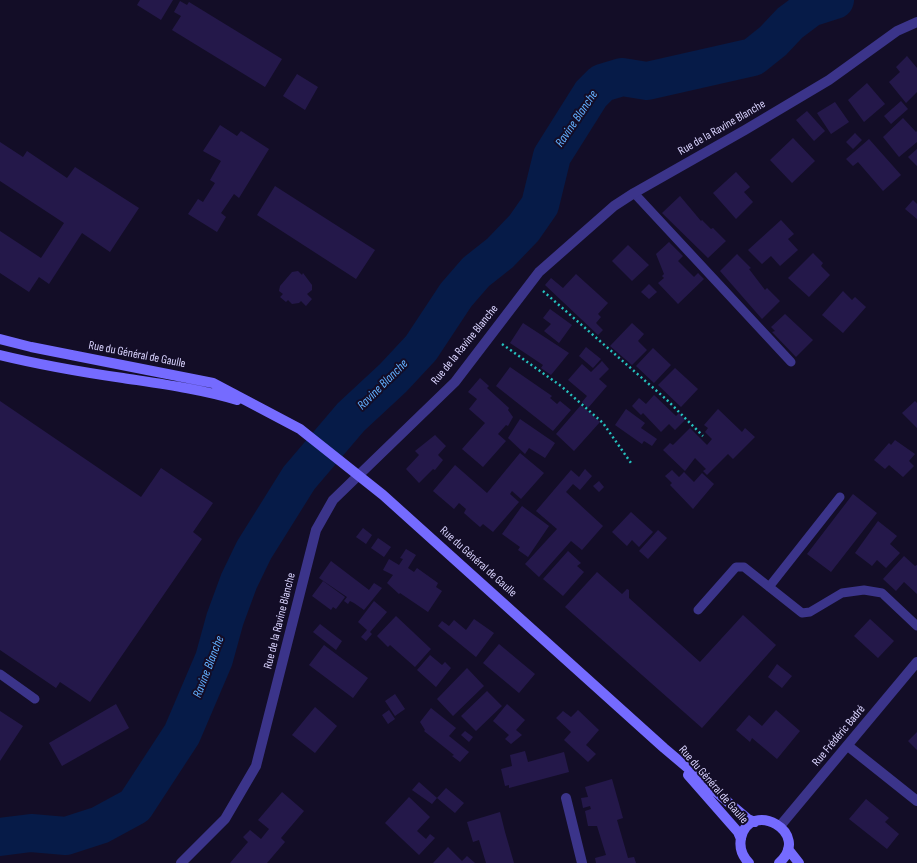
<!DOCTYPE html>
<meta charset="utf-8">
<style>
body{margin:0}
canvas{display:block;background:#130d27}
</style>
<canvas width="917" height="863"></canvas>
<script>
const context = document.querySelector('canvas').getContext('2d');
context.lineJoin = 'round';
function trace(path, color, width, dash) { context.strokeStyle = color; context.lineWidth = width; context.lineCap = dash ? 'butt' : 'round'; context.setLineDash(dash || []); context.stroke(path); }
function fill(path, color) { context.fillStyle = color; context.fill(path, 'evenodd'); }
function drawText(font, color, halo, rows, align = 'center') {
  context.font = font + ' "Sofia Sans Condensed",sans-serif'; context.lineWidth = 4; context.setLineDash([]); context.textBaseline = 'middle'; context.strokeStyle = halo; context.fillStyle = color; for (const [text, x, y, turn = 0] of rows) {
    context.save(); context.translate(x, y); context.rotate((+turn || 0) * Math.PI / 180); context.textAlign = isNaN(turn) ? turn : align; if (halo) context.strokeText(text, 0, 0); context.fillText(text, 0, 0); context.restore();
  }
}
trace(new Path2D(`
 M0 837 31 833 66 836 100 825 135 806 182 734 214 659 225 619 239 581 254 550 299 478 351 417 393 378 421 348 456 295 476 272 500 253 524 228 540 205 552 156 591 94 602 83 622 77 647 81 753 57 773 41 790 23 810 8 835 0`), '#061b48', 38);
fill(new Path2D(`
 M140 0H173L161 20 137 5Z
 M180 1 187 5 189 2 282 59 265 87 172 30 181 16 174 12Z
 M907 56 917 68V92L906 103 889 82 900 72 896 67Z
 M297 74 318 87 305 110 283 96Z
 M867 83 885 104 864 122 848 100Z
 M901 101 908 109 891 124 884 116Z
 M835 102 849 122 831 134 817 113Z
 M807 111 825 131 814 141 796 120Z
 M903 118 916 132 917 131V142L899 157 883 137Z
 M220 125 237 136 241 131 269 149 239 198 234 194 221 213 226 217 217 232 188 214 198 199 203 202 215 183 210 180 221 161 203 151Z
 M855 133 862 140 853 149 846 142Z
 M793 138 815 161 792 183 770 160Z
 M869 139 901 175 883 191 858 162 853 166 846 159Z
 M0 142 23 157 27 151 67 178 75 167 139 208 110 252 82 233 49 284 39 277 29 292 0 273V231L41 258 64 223 0 181Z
 M917 149V166L908 157Z
 M736 172 750 187 744 192 753 202 736 219 713 193Z
 M275 186 375 250 356 279 257 215Z
 M680 196 701 221 702 220 711 229 713 228 726 241 708 258 662 213Z
 M913 200 917 204V219L905 209Z
 M781 220 794 234 788 239 798 250 780 266 771 256 762 264 748 250Z
 M669 242 683 256 678 261 694 277 698 273 704 279 678 304 658 283 664 278 662 276 664 274 656 254Z
 M628 245 649 265 632 281 612 261Z
 M813 253 823 263 821 266 830 275 809 297 788 278Z
 M737 254 751 268 749 269 765 290 767 288 780 301 762 319 720 271Z
 M298 271 302 275 303 273 312 285V290L307 294 312 299 306 306 301 301 299 303 292 304 288 300 286 302 280 297 283 294 279 291 280 286 292 272Z
 M576 274 608 303 598 314 601 317 596 323 603 330 598 335 545 285 551 278 563 288Z
 M649 284 657 292 649 299 641 292Z
 M843 291 852 300 855 297 866 307 843 333 822 315Z
 M550 309 572 325 559 343 544 331 551 324 543 318Z
 M785 314 813 340 796 357 772 332 775 331 771 327Z
 M523 323 569 353 551 375 541 368 543 365 510 343Z
 M632 323 644 334 638 341 647 350 632 365 610 346Z
 M586 347 601 359 593 368 579 356Z
 M653 348 671 365 654 383 636 366Z
 M602 361 609 369 599 379 607 386 588 408 582 402 587 396 568 380 582 364 591 372Z
 M510 367 552 396 550 398 557 404 560 401 571 410 553 431 496 386Z
 M675 368 698 389 681 407 658 385Z
 M480 378 489 386 487 388 509 408 508 410 513 417 508 426 506 425 498 434 506 441 483 467 462 449 485 423 469 409 477 399 468 392Z
 M654 395 676 416 679 413 685 420 675 430 669 424 661 432 643 413 641 415 632 406 639 398 646 404Z
 M0 401 141 497 161 468 213 503 193 532 202 539 90 702 60 682 56 688 0 650Z
 M915 401 917 403V428L902 413Z
 M581 405 600 422 574 451 556 434Z
 M626 409 645 423 641 428 657 439 652 446 644 441 642 444 615 425Z
 M718 409 742 432 745 428 755 437 733 459 728 454 707 475 703 471 706 469 695 458 685 471 663 450 670 443 673 445 690 428 707 445 712 439 705 432 708 428 704 425Z
 M520 419 555 443 545 458 529 448 525 454 508 438Z
 M435 435 446 446 438 455 443 460 435 470 433 469 419 483 406 469 419 455 415 451Z
 M895 440 915 454 909 461 914 466 903 477 889 465 885 469 874 460 889 443 891 445Z
 M520 453 544 473 521 499 512 491 510 494 519 502 493 532 483 524 480 527 473 521 464 513 466 509 459 503 454 509 433 491 455 465 487 493Z
 M585 469 592 476 580 490 573 484 566 492 603 526 582 550 571 541 539 577 525 564 557 529 536 511 571 470 579 477Z
 M672 470 679 477 684 472 694 482 702 473 714 484 693 509 670 485 672 483 665 476Z
 M599 481 604 487 599 492 593 486Z
 M853 494 877 513 831 572 807 554Z
 M522 506 549 526 528 557 518 550 520 547 502 534Z
 M631 512 653 532 639 547 632 540 627 546 612 532Z
 M878 521 897 536 890 544 900 553 886 568 877 560 872 566 855 553Z
 M363 528 372 535 366 544 356 537Z
 M658 530 667 538 648 559 639 551Z
 M378 538 391 547 384 557 371 548Z
 M406 549 416 555 408 568 414 572 417 568 438 583 436 587 442 591 428 612 400 593 399 594 387 583 393 575 383 570 389 559 399 565 403 559 400 558Z
 M568 551 581 563 577 566 584 572 563 596 543 579Z
 M904 556 915 566 917 565V594L904 582 896 591 883 579Z
 M331 561 369 590 374 583 382 588 364 610 354 603 350 601 348 604 344 601 347 597 319 578Z
 M597 572 622 594 627 589 629 590V598L700 662 743 615 776 645 702 728 565 607Z
 M323 581 345 597 336 609 333 607 331 610 312 596Z
 M374 601 387 612 370 632 372 634 366 641 361 637 367 630 358 622Z
 M396 616 431 649 415 667 390 645 388 647 377 636Z
 M474 619 494 633 476 657 438 626 442 621 449 626 454 620 466 630Z
 M870 619 894 641 878 658 854 636Z
 M320 624 342 641 336 650 313 632Z
 M499 644 535 674 519 693 483 663Z
 M324 645 368 678 353 698 309 665Z
 M430 655 442 665 445 662 451 668 436 687 417 670Z
 M777 664 792 676 782 688 768 677Z
 M467 668 484 686 453 716 437 699Z
 M487 691 502 706 476 731 461 716Z
 M395 694 405 709 395 716 385 701Z
 M116 704 129 728 62 766 49 743Z
 M507 704 525 720 516 730 522 735 511 744 505 739 509 735 493 721Z
 M315 707 337 726 315 753 292 735Z
 M431 708 456 728 449 736 469 752 460 762 452 756 454 755 424 731 425 730 420 722Z
 M389 710 395 719 388 724 382 715Z
 M578 710 599 730 586 745 596 754 588 762 564 740 571 732 556 718 563 711 571 717Z
 M776 710 800 731 777 759 752 738 750 742 736 730 749 715 762 726Z
 M0 711 23 726 0 761Z
 M465 731 473 737 469 742 461 735Z
 M917 732V750L908 741Z
 M525 751 528 762 564 752 569 772 509 788V785L505 786 501 769 512 766 510 755Z
 M612 779 623 818 617 820 628 858 634 857 636 863H596L595 858 606 855 597 826H588L585 811 591 809 590 806 583 808 581 798 588 797 585 787Z
 M419 782 437 798 446 788 464 803 455 813 437 798 432 804 412 790Z
 M282 792 304 811 281 838 285 842 267 863H230L248 842 243 837 250 830 261 839 269 829 258 820Z
 M409 797 430 817 417 831 426 839 430 834 435 838 419 855 385 823Z
 M866 799 889 818 885 822 899 834 887 849 849 819Z
 M500 812 505 832 514 863H486L479 840 473 842 467 822Z
 M448 847 462 861 467 856 475 863H433Z`), '#24184a');
trace(new Path2D(`
 M543 291 667 400 703 436
 M502 344 561 386 603 423 631 463`), '#25c2bf', 2.5, [2, 3]);
trace(new Path2D(`
 M634 193 791 362
 M769 587 840 497
 M698 610 736 567H744L802 613 810 612 842 593 864 590 882 593 917 626
 M0 674 35 699`), '#3b348a', 9);
trace(new Path2D(`
 M848 746 917 801
 M566 798 582 863
 M780 826 917 662
 M181 863 225 819 256 766 316 530 333 500 455 382 539 272 614 206 634 193 745 130 829 80 897 31 917 22`), '#3b348a', 10);
trace(new Path2D(`
 M0 339 31 347 213 383 300 429 383 495 664 748 748 819 755 822
 M0 355C41 365 82 372 123 378 162 384 200 389 237 400
 M688 775 738 832 741 839
 M788 849 799 863
 M749 863C742 856 739 848 741 838 750 798 813 833 779 863`), '#756bff', 10);
drawText('12px', '#dad4ff', '#130d27', [
 ["Rue de la Ravine Blanche",722,128,-30],
 ["Rue de la Ravine Blanche",465,345,-51],
 ["Rue du Général de Gaulle",137,355,11],
 ["Rue du Général de Gaulle",478,562,42],
 ["Rue de la Ravine Blanche",280,621,-76],
 ["Rue Frédéric Badré",839,736,-50],
 ["Rue du Général de Gaulle",713,785,49]
]);
drawText('italic 13px', '#62b0ff', '#130d27', [
 ["Ravine Blanche",577,119,-56],
 ["Ravine Blanche",383,385,-45],
 ["Ravine Blanche",209,667,-69]
]);
</script>
